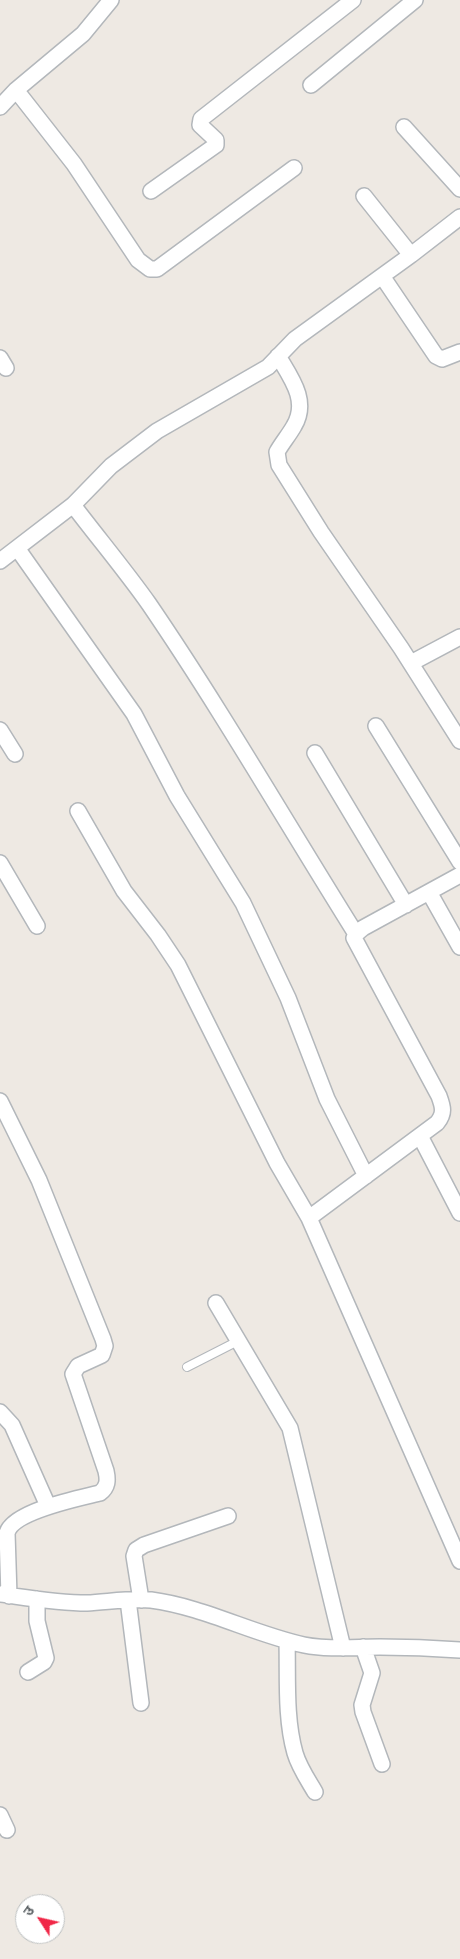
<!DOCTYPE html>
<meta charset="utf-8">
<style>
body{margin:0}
#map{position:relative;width:460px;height:1959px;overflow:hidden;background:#eee9e3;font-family:Montserrat,"Noto Sans Devanagari",sans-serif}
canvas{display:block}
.north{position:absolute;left:15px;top:1894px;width:50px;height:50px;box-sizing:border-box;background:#fff;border:1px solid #bdc0c1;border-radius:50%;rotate:305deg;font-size:14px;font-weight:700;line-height:20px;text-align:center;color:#5b6164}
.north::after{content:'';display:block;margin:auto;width:18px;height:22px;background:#f02747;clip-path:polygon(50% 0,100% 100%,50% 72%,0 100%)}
</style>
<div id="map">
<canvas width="460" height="1959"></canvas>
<div class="north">उ</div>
</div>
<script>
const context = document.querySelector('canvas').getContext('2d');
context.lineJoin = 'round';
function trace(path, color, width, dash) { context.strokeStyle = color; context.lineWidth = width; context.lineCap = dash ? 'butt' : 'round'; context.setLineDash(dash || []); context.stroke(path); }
const lane = new Path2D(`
 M187 1367 238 1341`);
const street = new Path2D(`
 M311 85 415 0
 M16 90 74 164 138 260 150 269H157L294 168
 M0 107 16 90 83 34 111 0
 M404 127 460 189
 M151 191 216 145V140L200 125 201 119 353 0
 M364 196 411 255
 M382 276 436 356 442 359 460 352
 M278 356C291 378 309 401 294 426 289 435 282 443 277 452L279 465 321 532 401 648 460 741
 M0 358 6 368
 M73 505C98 538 125 570 149 604 222 711 287 824 356 934
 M17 548 134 714 177 796 243 903 288 998 327 1099 366 1176
 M0 561 73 505 111 466 157 431 268 367 295 339 411 255 460 217
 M411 663 460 637
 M376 726 460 862
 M0 730 15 754
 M315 753 406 905
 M78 811 124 891 158 935 178 965 277 1163 309 1218 460 1561
 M0 863 37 926
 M429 892 460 947
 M0 1101 39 1180 103 1339 105 1346 102 1355 78 1366 73 1374 106 1471C108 1480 108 1487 100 1493 80 1498 13 1511 7 1533L9 1596
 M420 1136 460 1213
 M309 1218 437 1123C445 1113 443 1107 439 1096L354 938 356 934 363 928 460 875
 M216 1303 290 1428 343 1648
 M0 1412 12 1425 48 1506
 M0 1594C29 1598 58 1603 87 1603 108 1602 130 1598 151 1600 204 1607 253 1634 304 1645 329 1650 355 1647 380 1647 407 1647 433 1648 460 1650
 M128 1600 141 1703
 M141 1600 134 1556 136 1550 144 1545 228 1516
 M287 1641C288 1677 285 1718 295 1753 299 1767 308 1780 315 1792
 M363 1647 372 1673 362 1705 363 1712 382 1764
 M28 1672 44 1662 46 1658 37 1621V1599
 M0 1815 7 1830`);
trace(lane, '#b3b7bb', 10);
trace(street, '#b3b7bb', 18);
trace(lane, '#fff', 8);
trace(street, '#fff', 15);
</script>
